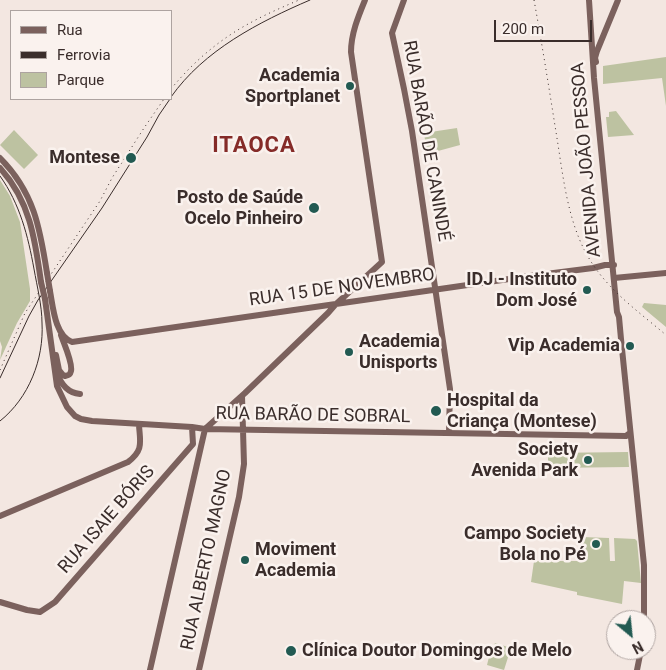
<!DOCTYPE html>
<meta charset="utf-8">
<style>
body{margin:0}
#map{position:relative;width:666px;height:670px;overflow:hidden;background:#f3e7e1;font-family:Roboto,sans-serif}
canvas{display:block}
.legend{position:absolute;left:10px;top:10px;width:162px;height:90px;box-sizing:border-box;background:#faf2ee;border:1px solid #ada3a0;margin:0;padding:6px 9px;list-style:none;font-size:15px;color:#3a2d2b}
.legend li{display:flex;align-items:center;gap:10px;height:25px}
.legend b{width:25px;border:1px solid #ada3a0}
.north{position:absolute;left:606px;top:610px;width:50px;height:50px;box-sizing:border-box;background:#faf2ee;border:1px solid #ada3a0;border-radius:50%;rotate:152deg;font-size:14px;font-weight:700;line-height:20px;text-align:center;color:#3a2d2b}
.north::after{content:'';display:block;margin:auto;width:18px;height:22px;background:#225a52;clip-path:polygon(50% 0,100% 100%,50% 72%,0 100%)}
.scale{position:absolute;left:494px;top:20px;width:98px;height:22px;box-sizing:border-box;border:2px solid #3a2d2b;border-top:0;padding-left:6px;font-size:15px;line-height:18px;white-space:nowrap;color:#3a2d2b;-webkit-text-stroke:4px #faf2ee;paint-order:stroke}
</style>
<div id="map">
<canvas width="666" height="670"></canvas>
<ul class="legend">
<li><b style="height:6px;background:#7b615d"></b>Rua</li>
<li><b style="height:6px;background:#3a2d2b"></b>Ferrovia</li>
<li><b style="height:14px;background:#bdc2a1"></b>Parque</li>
</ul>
<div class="north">N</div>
<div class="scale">200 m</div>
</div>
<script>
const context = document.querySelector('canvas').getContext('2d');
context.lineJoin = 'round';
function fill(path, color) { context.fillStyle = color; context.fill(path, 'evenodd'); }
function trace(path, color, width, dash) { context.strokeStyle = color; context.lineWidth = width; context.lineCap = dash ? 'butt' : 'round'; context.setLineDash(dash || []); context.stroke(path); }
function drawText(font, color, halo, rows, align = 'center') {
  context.font = font + ' Roboto,sans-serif'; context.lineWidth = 5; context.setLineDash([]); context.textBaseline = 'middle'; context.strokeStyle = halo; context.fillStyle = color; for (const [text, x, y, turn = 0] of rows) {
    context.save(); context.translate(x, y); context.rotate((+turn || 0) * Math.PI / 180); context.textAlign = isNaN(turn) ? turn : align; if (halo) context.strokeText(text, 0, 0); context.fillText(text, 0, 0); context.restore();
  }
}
fill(new Path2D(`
 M666 57V106L662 78 603 84V66Z
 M616 111 634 135 608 137 606 117H609V112Z
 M457 128 460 145 427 154 424 133Z
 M14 130 38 155 24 169 0 145Z
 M0 180 10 196 20 222 30 289V301L17 323 0 360 2 347 0 341Z
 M644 303 666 305V327L642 307Z
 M628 452 629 467 548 468V453Z
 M582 537 609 538 610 561H615L614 538 635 539 637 541 641 583 624 581 622 604 577 595V592L531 582 534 561H583Z
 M495 643 511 648 504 670 487 665 489 657Z`), '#bdc2a1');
trace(new Path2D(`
 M404 0 392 33 404 89 412 131 450 389 449 433
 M589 0 594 78 617 312 619 317 621 339 644 565V620
 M596 62 595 58 597 51 618 0
 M0 158C34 192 40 228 47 273
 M0 168C30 201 35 239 41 282
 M614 278 666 273
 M50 291C53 307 55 336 72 342L530 276 593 268 605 265H614
 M45 299 57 386 67 407 75 416 81 419 92 421 192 427 205 429 626 436 630 433
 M56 355 59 370 63 375 65 376C69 375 70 375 71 371 73 363 64 344 61 335
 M57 374C62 385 68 393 80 394
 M205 429 245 393 328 313 335 305 382 262 351 52C351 34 358 17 365 0
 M0 516 128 462C144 450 140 442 139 425
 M0 602 27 610 40 612 55 602 193 444 192 427
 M150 670 205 429
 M199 670 239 497 244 464 242 396
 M637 670 641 650`), '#7b615d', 6);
trace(new Path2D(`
 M171 97C204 50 259 22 310 0
 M0 176C20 204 28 236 34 269 37 286 42 306 42 323 44 359 29 398 0 421
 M0 378 29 316 38 300 102 208 147 137 159 115 170 99`), '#3a2d2b', 1);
trace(new Path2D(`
 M534 0C542 44 549 88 556 132 563 174 567 223 590 260 609 291 639 312 666 335
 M171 89C193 62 220 39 250 23 266 14 283 7 299 0
 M0 370 25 313 100 201 112 178 144 128 164 99`), '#3a2d2b', 1, [1, 4]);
trace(new Path2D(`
 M47 273 50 291
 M41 282 45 299`), '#7b615d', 6);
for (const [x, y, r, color] of [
 [350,86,5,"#225a52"],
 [131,158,6,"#225a52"],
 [314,208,6,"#225a52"],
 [587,290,5,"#225a52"],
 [630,346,5,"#225a52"],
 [349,352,5,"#225a52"],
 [436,411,6,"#225a52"],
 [588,460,5,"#225a52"],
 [596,544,5,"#225a52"],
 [245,560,5,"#225a52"],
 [291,651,6,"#225a52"]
]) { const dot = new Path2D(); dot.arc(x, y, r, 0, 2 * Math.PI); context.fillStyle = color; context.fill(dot); trace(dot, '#faf2ee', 2); }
drawText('bold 18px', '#3a2d2b', '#faf2ee', [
 ["Academia",340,76],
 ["Sportplanet",340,97],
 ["Montese",120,158],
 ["Posto de Saúde",303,198],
 ["Ocelo Pinheiro",303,219],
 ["IDJ - Instituto",577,280],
 ["Dom José",577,301],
 ["Academia",359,342,"left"],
 ["Unisports",359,363,"left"],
 ["Vip Academia",620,346],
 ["Hospital da",447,401,"left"],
 ["Criança (Montese)",447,422,"left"],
 ["Society",578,450],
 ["Avenida Park",578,471],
 ["Campo Society",586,534],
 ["Bola no Pé",586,555],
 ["Moviment",255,550,"left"],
 ["Academia",255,571,"left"],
 ["Clínica Doutor Domingos de Melo",302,651,"left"]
], 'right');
drawText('18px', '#3a2d2b', '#faf2ee', [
 ["RUA BARÃO DE CANINDÉ",426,141,80],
 ["AVENIDA JOÃO PESSOA",587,160,-95],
 ["RUA 15 DE NOVEMBRO",342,288,-8],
 ["RUA BARÃO DE SOBRAL",313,416,1],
 ["RUA ISAIE BÓRIS",107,520,-49],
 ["RUA ALBERTO MAGNO",207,560,-78]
]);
context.letterSpacing = '1px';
drawText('bold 22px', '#852b28', '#faf2ee', [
 ["ITAOCA",254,146]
]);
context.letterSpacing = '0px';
</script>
